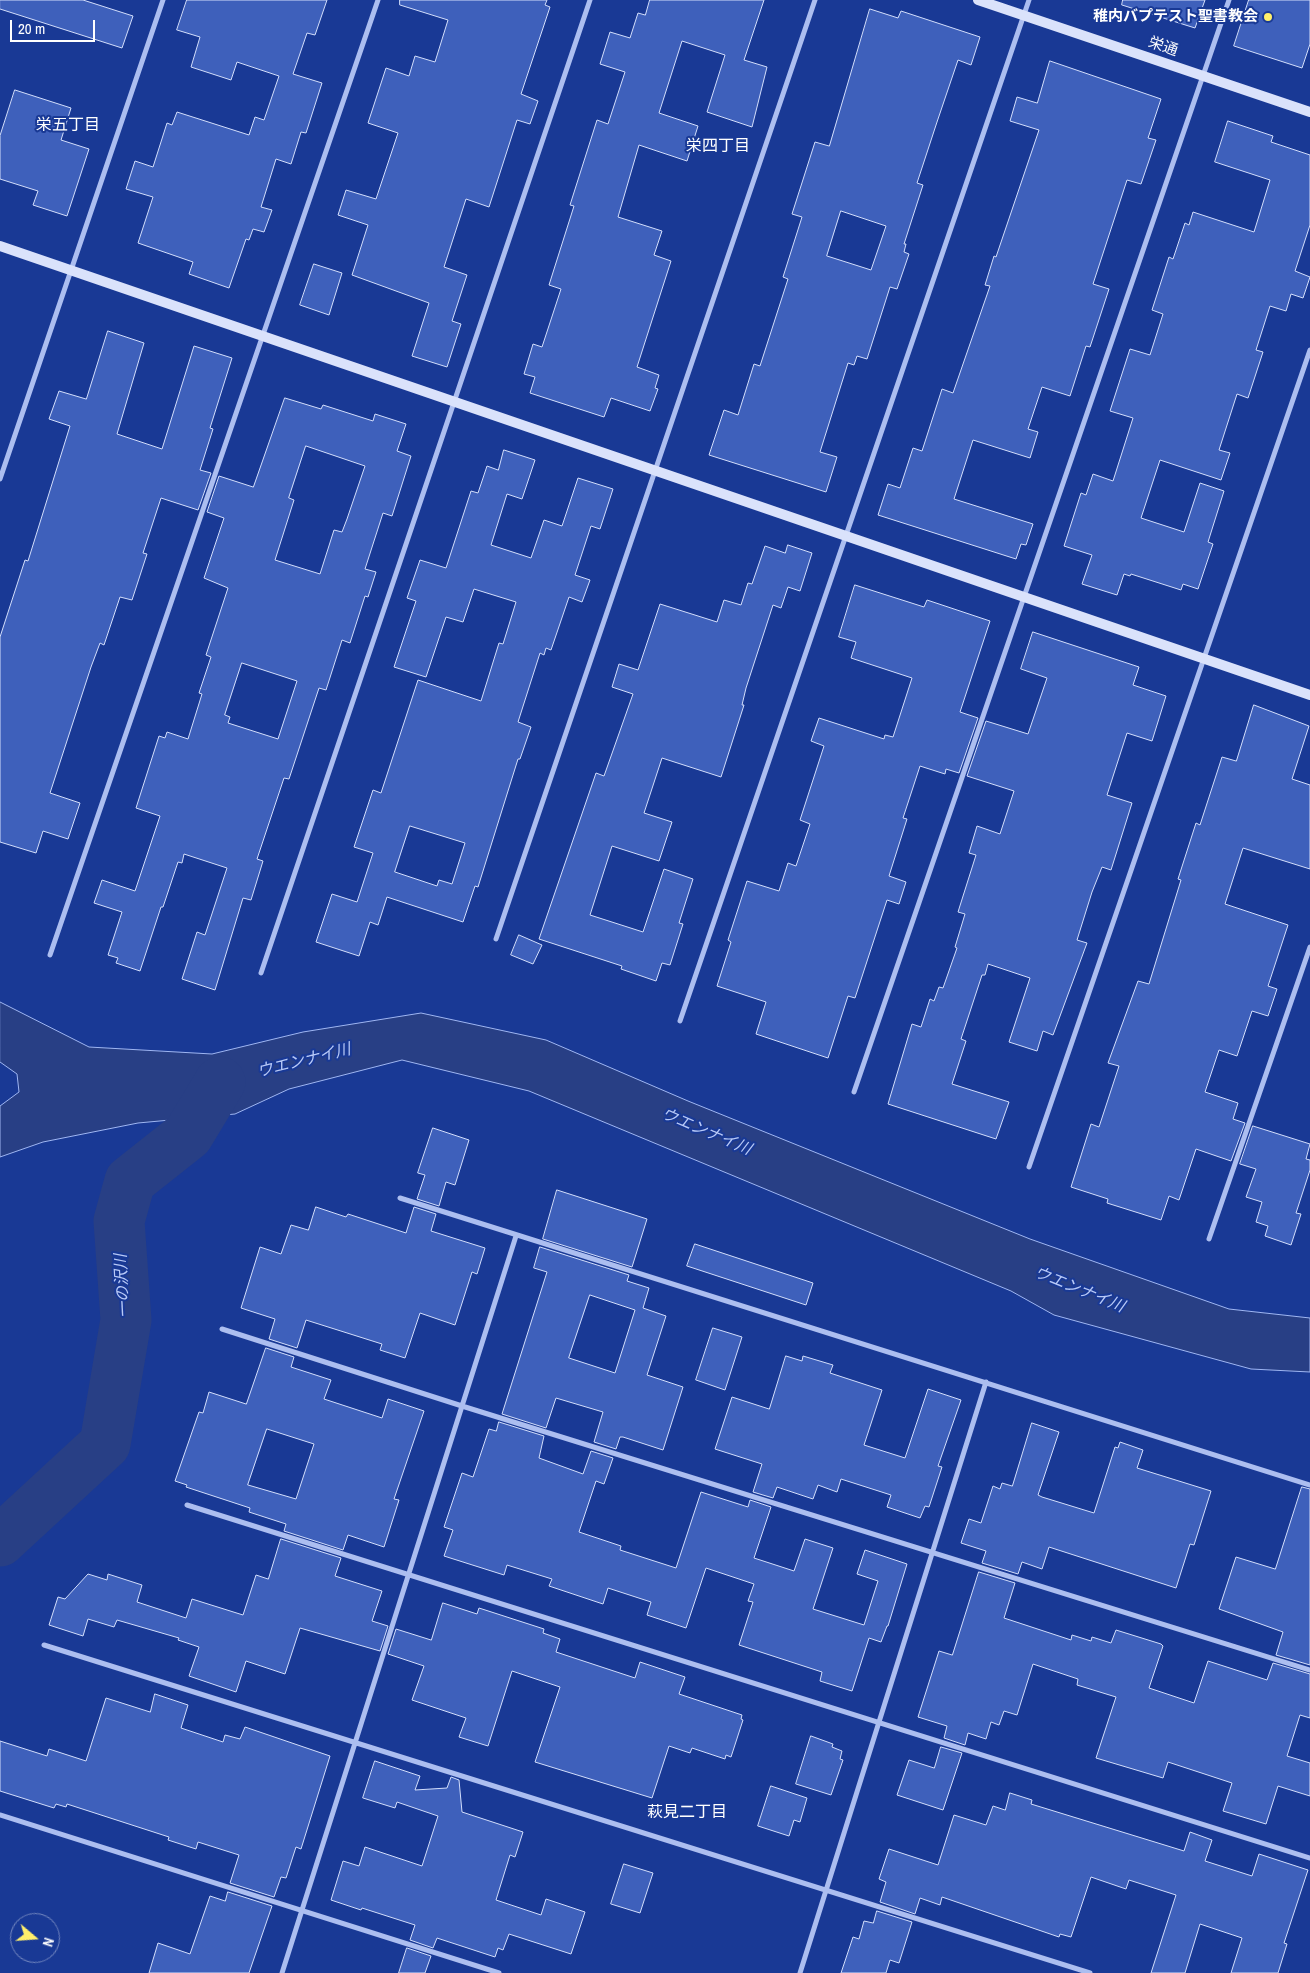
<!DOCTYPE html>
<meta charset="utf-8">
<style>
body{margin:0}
#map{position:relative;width:1310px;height:1973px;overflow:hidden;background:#193995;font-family:"Archivo Narrow",sans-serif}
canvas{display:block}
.north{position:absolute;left:10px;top:1913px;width:50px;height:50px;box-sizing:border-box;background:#193995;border:1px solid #7588bf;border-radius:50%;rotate:108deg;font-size:14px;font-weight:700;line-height:20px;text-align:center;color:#fff}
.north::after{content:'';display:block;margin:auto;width:18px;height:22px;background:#ffef6b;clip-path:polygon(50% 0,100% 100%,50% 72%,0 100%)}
.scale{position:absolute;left:10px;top:20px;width:85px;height:22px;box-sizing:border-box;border:2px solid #fff;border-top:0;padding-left:6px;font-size:15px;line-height:18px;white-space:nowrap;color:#fff;-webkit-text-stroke:4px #193995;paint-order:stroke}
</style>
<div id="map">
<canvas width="1310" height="1973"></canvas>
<div class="north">N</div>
<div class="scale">20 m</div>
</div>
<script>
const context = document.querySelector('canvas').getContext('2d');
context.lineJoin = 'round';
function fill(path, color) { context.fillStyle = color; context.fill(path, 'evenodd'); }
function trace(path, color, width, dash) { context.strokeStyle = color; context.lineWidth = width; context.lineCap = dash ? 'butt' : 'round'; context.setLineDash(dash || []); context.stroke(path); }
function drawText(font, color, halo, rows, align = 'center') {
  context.font = font + ' "Archivo Narrow","Noto Sans JP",sans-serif'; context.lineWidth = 4; context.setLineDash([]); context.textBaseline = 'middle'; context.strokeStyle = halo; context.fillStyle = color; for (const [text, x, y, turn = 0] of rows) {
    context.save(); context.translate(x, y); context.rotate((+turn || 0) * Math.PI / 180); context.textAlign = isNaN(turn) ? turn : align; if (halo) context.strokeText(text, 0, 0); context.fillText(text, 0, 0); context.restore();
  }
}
const water = new Path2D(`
 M0 1002 89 1047 212 1054 303 1032 421 1013 546 1040 688 1101 1030 1239 1229 1309 1310 1318V1372L1251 1369 1054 1315 1011 1291 529 1091 402 1060 289 1089 235 1114 138 1123 43 1142 0 1157V1106L19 1092 17 1074 0 1062Z`);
fill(water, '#283f85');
trace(water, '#9fb6f2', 1);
trace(new Path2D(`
 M0 1541 105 1444 126 1320 119 1221 130 1181 188 1135 220 1082`), '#283f85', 51);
const building = new Path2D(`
 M0 0H83L133 16 122 48 0 9Z
 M187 0H327L315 35 307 33 293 74 322 83 306 133 301 132 291 164 276 159 261 207 272 210 264 232 253 229 249 240 246 239 229 288 189 274 193 262 138 243 153 197 126 189 135 161 153 167 167 123 172 125 177 112 249 135 255 117 264 120 279 76 237 62 231 80 191 67 200 37 177 30Z
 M400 0H547L545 5 550 7 521 94 538 101 530 124 517 120 489 207 466 199 444 267 467 275 452 321 461 324 447 367 412 356 429 303 352 275 368 225 338 215 346 190 376 199 398 133 368 123 386 68 409 76 415 56 435 62 448 20 400 5Z
 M650 0H764L744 60 767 67 752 127 707 112 725 55 682 41 659 113 698 126 687 161 639 145 618 217 662 231 654 255 671 261 637 367 659 375 655 388 658 389 650 411 611 398 604 417 530 393 535 377 524 374 533 344 542 347 561 289 549 285 574 206 570 205 597 120 608 124 625 72 600 64 610 32 630 38 638 13 645 15Z
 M1123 0H1205L1195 28 1122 5Z
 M1249 0H1310V44L1302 68 1234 46Z
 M870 9 898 18 901 11 980 37 971 65 958 60 937 122 917 183 923 185 904 244H906L904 252 909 254 897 289 890 287 867 359 857 356 854 365 848 363 820 452 837 457 826 492 709 455 724 410 738 415 754 364 760 366 788 279 783 277 802 217 792 214 815 142 829 146ZM841 211 886 226 871 270 827 256Z
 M1050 61 1161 99 1148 138 1156 140 1141 184 1127 180 1093 284 1109 289 1090 347 1086 346 1070 396 1042 387 1028 429 1038 432 1030 458 973 440 954 499 1033 524 1026 545 1021 544 1016 559 878 515 888 484 900 488 913 448 922 451 942 389 953 393 990 286 985 285 994 256 996 257 1039 130 1010 121 1017 97 1037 103Z
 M15 90 71 108 61 140 89 149 67 216 33 205 38 191 0 179V136Z
 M1228 121 1273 136 1271 142 1310 155V225L1295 271 1310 277 1303 298 1291 294 1286 311 1270 306 1256 350 1263 352 1248 398 1237 394 1219 450 1230 453 1221 480 1160 460 1141 518 1184 532 1200 483 1224 491 1208 542 1213 544 1198 589 1183 584 1181 590 1131 574 1130 576 1124 574 1117 595 1082 584 1092 555 1064 546 1081 493 1086 495 1093 474 1113 481 1133 418 1110 411 1130 349 1150 355 1163 314 1152 310 1169 257 1173 259 1185 223 1189 225 1193 212 1254 232 1270 180 1215 162Z
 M314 264 342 273 329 315 300 305Z
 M108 331 144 343 117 434 162 449 194 346 232 358 210 428 213 429 200 470 211 473 198 510 161 498 143 553 147 554 132 600 120 597 104 645 100 643 91 667 50 793 80 803 68 839 43 831 36 853 0 842V637L25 560 28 561 70 426 49 419 59 391 86 399Z
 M285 398 321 409 323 405 373 421 375 414 406 424 397 451 411 456 392 516 383 513 365 569 376 572 368 597 365 596 350 643 342 640 326 690 319 688 289 779 284 778 257 859 263 861 251 900 243 898 215 990 182 979 197 932 205 935 227 868 184 854 182 863 178 862 163 907H161L140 971 116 963 118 958 108 955 122 912 94 903 102 880 135 891 160 816 136 808 159 736 165 738 167 732 188 739 202 694 199 693 211 657 206 655 228 588 204 578 224 518 207 512 219 476 253 487ZM306 446 365 466 347 519 342 532 334 530 320 574 275 560 294 500 289 498ZM242 663 297 681 278 739 228 723 230 717 225 715Z
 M504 450 535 460 522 499 507 494 491 545 531 558 544 520 562 526 578 478 613 489 600 529 591 526 575 575 590 580 582 602 569 597 551 650 546 648 544 655 540 653 518 722 531 727 520 759H518L478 887 475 886 463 922 387 897 378 925 370 922 359 956 316 942 332 894 357 902 373 853 354 847 373 790 381 793 418 680 481 701 499 643 503 644 516 602 474 589 463 622 446 617 426 677 394 667 416 601 407 598 420 560 446 568 471 491 478 493 487 466 498 470ZM410 826 465 843 452 884 439 880 437 886 395 872Z
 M788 545 812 553 800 591 788 587 781 608 773 605 746 688 742 705H744L721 777 662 758 644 813 672 822 659 861 612 846 590 915 643 932 664 869 693 879 679 923 683 924 670 965 662 963 656 981 621 969 622 966 539 939 596 773 604 776 633 694 612 687 619 664 638 670 660 604 717 622 724 600 741 605 748 583 752 584 765 546 785 553Z
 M855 585 924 607 927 600 990 621 960 712 978 718 959 773 946 769 945 774 920 766 903 818 907 819 889 876 906 882 899 904 887 900 855 998 848 996 828 1058 756 1034 766 1002 717 986 731 942 728 940 747 881 779 891 788 863 796 866 810 824 800 820 824 746 811 741 819 718 884 739 885 735 893 737 912 678 851 658 856 642 839 637Z
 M1033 632 1139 667 1133 685 1166 696 1152 741 1127 733 1107 795 1132 803 1111 870 1102 867 1092 892 1077 940 1087 943 1053 1035 1043 1031 1037 1051 1009 1042 1030 978 988 964 985 975H982L961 1039 966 1041 952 1084 1009 1102 996 1139 888 1104 912 1024 921 1027 930 999 934 1001 939 987 943 988 957 948 955 947 965 914 958 912 976 855 969 853 977 826 1000 834 1014 791 967 776 986 721 1028 734 1047 678 1021 669Z
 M1254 705 1309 726 1292 779 1310 785V869L1243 848 1225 904 1288 925 1268 986 1277 989 1268 1016 1252 1011 1237 1056 1219 1050 1205 1092 1238 1103 1233 1119 1245 1123 1231 1161 1196 1149 1179 1200 1169 1196 1161 1220 1107 1203 1108 1199 1071 1187 1091 1124 1099 1127 1119 1066 1108 1063 1138 981 1149 984 1181 880 1178 879 1196 823 1200 825 1222 757 1236 761Z
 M519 935 542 945 533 964 511 955Z
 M1253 1126 1310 1144 1306 1159 1310 1160V1170L1296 1213 1301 1214 1291 1245 1265 1236 1268 1226 1256 1222 1262 1202 1246 1197 1256 1169 1240 1164Z
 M433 1128 469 1140 455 1185 446 1182 439 1206 417 1199 425 1175 418 1173Z
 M557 1190 647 1219 632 1267 543 1239Z
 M316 1207 346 1217 348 1214 406 1233 414 1207 436 1214 431 1231 485 1248 477 1274 472 1272 455 1325 420 1313 405 1358 380 1350 382 1344 306 1320 297 1348 269 1339 275 1319 241 1308 260 1247 281 1254 291 1225 308 1230Z
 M695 1244 813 1283 806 1305 687 1266Z
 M540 1247 629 1275 627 1281 649 1288 643 1308 666 1316 647 1375 683 1387 663 1450 623 1437H620L616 1449 594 1442 603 1412 556 1398 546 1428 502 1414 547 1272 534 1268ZM590 1295 635 1310 615 1373 569 1358Z
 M713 1328 742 1337 725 1390 696 1380Z
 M266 1348 294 1357 291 1367 331 1380 324 1399 382 1418 388 1399 424 1411 394 1499 399 1500 384 1547 348 1535 343 1550 284 1531 286 1524 249 1512 250 1508 186 1487 187 1485 175 1481 199 1412 203 1413 209 1392 246 1404ZM267 1429 314 1444 296 1499 248 1485Z
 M786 1356 802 1361 803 1356 833 1365 830 1373 882 1390 864 1445 905 1458 928 1389 961 1400 938 1466 942 1467 929 1507 925 1506 920 1518 887 1507 891 1495 841 1479 837 1492 818 1485 813 1499 777 1487 773 1498 753 1492 762 1464 715 1449 732 1397 769 1409Z
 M499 1422 544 1436 539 1458 583 1474 591 1451 613 1458 604 1484 596 1481 579 1532 621 1546 620 1550 676 1568 701 1492 748 1507 750 1500 771 1507 754 1558 794 1571 805 1539 833 1548 813 1609 864 1625 878 1581 857 1574 865 1550 907 1564 888 1626H887L881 1642 869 1638 852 1691 820 1681 822 1672 739 1645 753 1602 748 1601 754 1584 706 1568 686 1628 647 1615 651 1602 608 1588 603 1604 549 1586 552 1579 507 1565 504 1575 444 1556 453 1530 444 1527 462 1473 473 1477 489 1429 496 1431Z
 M1032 1423 1059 1432 1038 1495 1042 1497 1094 1513 1115 1447 1118 1448 1120 1442 1143 1450 1137 1468 1211 1491 1194 1545 1190 1544 1176 1588 1049 1547 1042 1569 1022 1562 1018 1574 982 1563 986 1551 961 1543 969 1519 981 1523 993 1486 1000 1489 1002 1483 1012 1486Z
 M1302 1487 1310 1489V1665L1276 1655 1283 1632 1219 1609 1236 1557 1275 1569Z
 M281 1539 341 1558 335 1576 382 1591 372 1621 388 1626 380 1651 300 1628 285 1674 246 1661 236 1692 189 1676 199 1647 178 1640 179 1638 117 1620 114 1627 88 1619 83 1636 49 1625 58 1597 65 1599 88 1574 107 1580 108 1574 142 1585 137 1602 186 1618 192 1599 243 1615 256 1575 268 1579Z
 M979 1572 1015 1583 1004 1618 1071 1640 1072 1635 1091 1641 1092 1637 1111 1643 1116 1630 1161 1644 1163 1646 1149 1688 1194 1703 1208 1661 1267 1680 1273 1663 1310 1674V1718L1300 1715 1287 1756 1310 1763V1796L1278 1786 1266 1824 1223 1811 1232 1783 1168 1762 1163 1778 1096 1758 1116 1697 1077 1685 1078 1679 1033 1664 1017 1715 1004 1711 999 1725 991 1722 986 1739 968 1733 965 1745 944 1738 947 1726 918 1717 939 1651 952 1655Z
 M443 1603 477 1614 479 1608 544 1629 543 1633 560 1639 556 1652 635 1678 640 1662 685 1677 679 1694 742 1715 741 1719 743 1720 731 1757 726 1755 725 1759 692 1748 690 1753 669 1746 652 1798 535 1762 560 1687 512 1671 488 1746 459 1737 466 1718 412 1700 424 1666 388 1654 396 1629 431 1640Z
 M155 1694 188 1705 181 1728 223 1742 225 1735 240 1739 245 1727 330 1756 301 1849 296 1847 286 1878 281 1877 274 1897 230 1883 239 1855 198 1842 196 1849 168 1840 169 1837 67 1804 66 1807 56 1804 54 1808 0 1791V1741L47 1756 49 1749 86 1761 106 1698 150 1712Z
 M811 1736 833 1744 832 1747 842 1751 840 1759 843 1760 831 1795 796 1784Z
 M941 1747 962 1753 943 1810 897 1795 909 1760 934 1768Z
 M375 1761 420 1776 415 1790 447 1788 451 1777 459 1780 462 1812 523 1832 515 1857 510 1855 496 1900 541 1915 546 1899 585 1912 571 1954 509 1934 503 1950 498 1948 495 1957 437 1938 433 1948 410 1940 415 1925 362 1908 361 1910 331 1900 343 1861 359 1866 365 1847 422 1866 438 1816 397 1802 395 1808 363 1798Z
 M771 1786 807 1798 800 1822 794 1820 789 1836 758 1826Z
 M1010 1793 1032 1800 1031 1804 1184 1851 1190 1832 1212 1840 1205 1861 1252 1876 1259 1854 1308 1870 1284 1943 1287 1944 1278 1973H1231L1242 1938 1200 1924 1185 1973H1151L1176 1895 1129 1880 1126 1889 1091 1877 1071 1937 1060 1934 1059 1937 942 1897 940 1905 920 1898 915 1914 880 1902 886 1882 879 1879 889 1849 938 1865 954 1815 986 1825 993 1806 1005 1810Z
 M624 1864 653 1873 640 1913 611 1904Z
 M228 1892 272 1906 249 1973H149L158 1943 190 1954 210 1896 225 1901Z
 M877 1911 912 1922 899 1963 890 1960 886 1973H841L853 1937 859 1939 864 1921 873 1923Z
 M407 1948 431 1956 425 1973H399Z`);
fill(building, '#3e60bb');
trace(building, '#d3defb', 1);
trace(new Path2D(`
 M0 479 163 0
 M496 939 815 0
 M50 955 378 0
 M261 973 590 0
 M680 1021 1029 0
 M854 1092 1229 0
 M1029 1167 1310 350
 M400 1198 1310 1485
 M1209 1239 1310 947
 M222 1329 462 1406 1310 1670
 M187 1505 1310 1858
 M44 1645 1090 1973
 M0 1815 499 1973
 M282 1973 516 1236
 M800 1973 986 1382`), '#acbef0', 5);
trace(new Path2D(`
 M978 0 1310 112
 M0 246 1310 695`), '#dae2fb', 10);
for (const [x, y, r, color] of [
 [1268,17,5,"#ffef6b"]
]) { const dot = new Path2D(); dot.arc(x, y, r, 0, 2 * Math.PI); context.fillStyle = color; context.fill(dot); trace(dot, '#193995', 2); }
drawText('bold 15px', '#fff', '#193995', [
 ["稚内バプテスト聖書教会",1258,17]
], 'right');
drawText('15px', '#fff', '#193995', [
 ["栄通",1163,47,19]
]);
drawText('16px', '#fff', '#193995', [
 ["栄五丁目",68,126],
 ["栄四丁目",718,147],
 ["萩見二丁目",687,1813]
]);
drawText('italic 16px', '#b8c9f7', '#193995', [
 ["ウエンナイ川",304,1061,-14],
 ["ウエンナイ川",706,1132,23],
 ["一の沢川",123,1286,-93],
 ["ウエンナイ川",1079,1290,22]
]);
</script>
